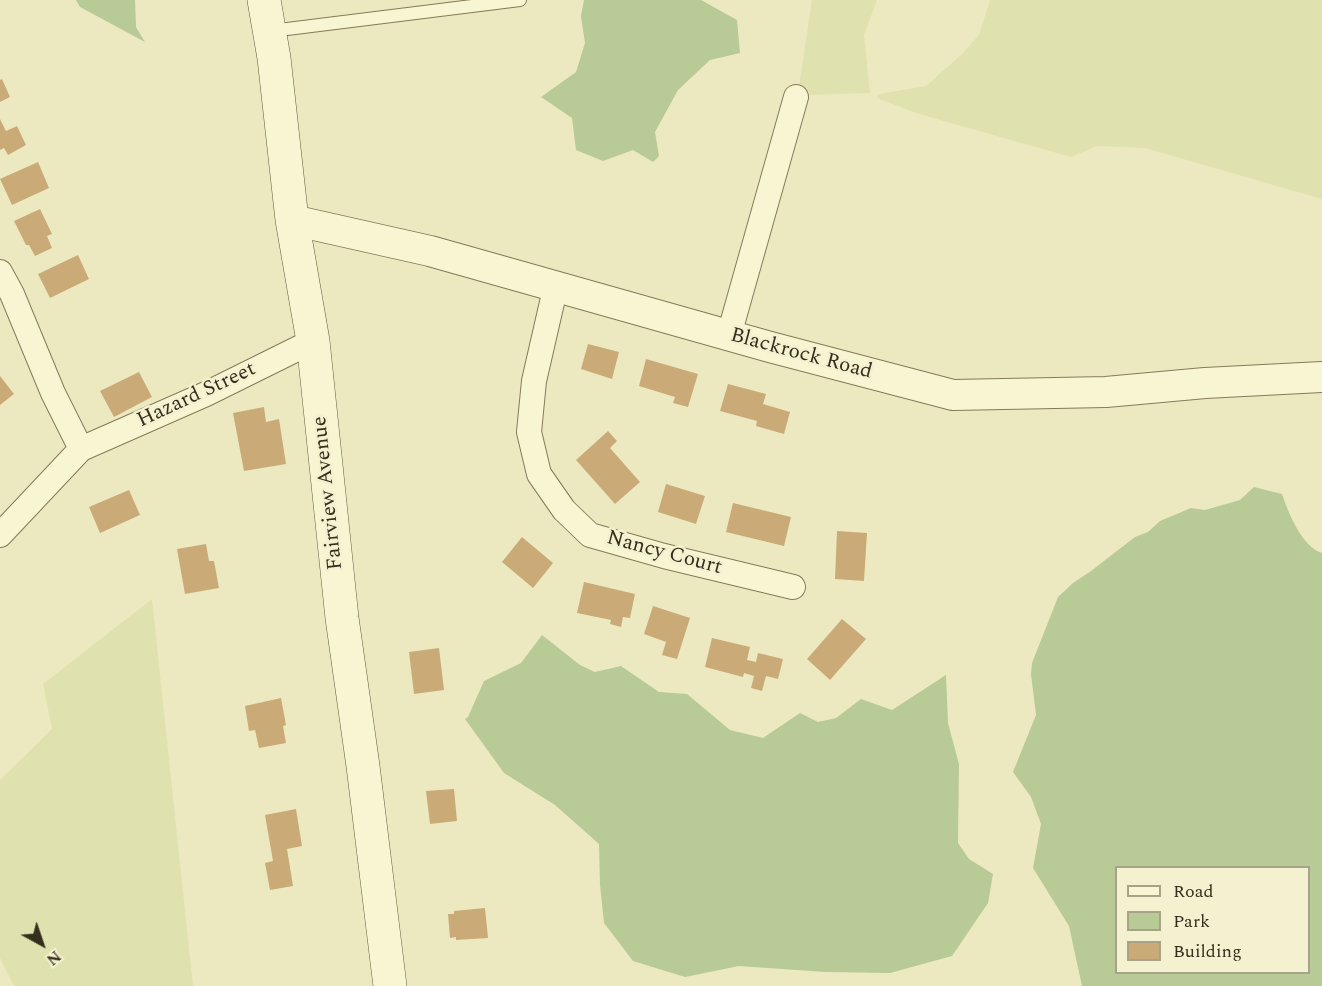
<!DOCTYPE html>
<style>
body{margin:0}
#map{position:relative;width:1322px;height:986px;overflow:hidden;background:#ece9c1;font-family:Spectral,serif}
canvas{display:block}
.legend{position:absolute;left:1115px;top:866px;width:195px;height:108px;box-sizing:border-box;background:#f4f1d0;border:2px solid #a8a388;margin:0;padding:8px 10px;list-style:none;font-size:18px;color:#352e1d}
.legend li{display:flex;align-items:center;gap:12px;height:30px}
.legend b{width:30px;border:2px solid #a8a388}
.north{position:absolute;left:12px;top:914px;width:60px;height:60px;-webkit-text-stroke:4px #f4f1d0;paint-order:stroke;rotate:140deg;font-size:16px;font-weight:700;line-height:24px;text-align:center;color:#352e1d}
.north::after{content:'';display:block;margin:auto;width:21px;height:27px;background:#352e1d;clip-path:polygon(50% 0,100% 100%,50% 72%,0 100%)}
</style>
<div id="map">
<canvas width="1322" height="986"></canvas>
<ul class="legend">
<li><b style="height:8px;background:#f8f5d3"></b>Road</li>
<li><b style="height:16px;background:#b8ca95"></b>Park</li>
<li><b style="height:16px;background:#caab77"></b>Building</li>
</ul>
<div class="north">N</div>
</div>
<script>
const context = document.querySelector('canvas').getContext('2d');
context.lineJoin = 'round';
function fill(path, color) { context.fillStyle = color; context.fill(path, 'evenodd'); }
function trace(path, color, width, dash) { context.strokeStyle = color; context.lineWidth = width; context.lineCap = dash ? 'butt' : 'round'; context.setLineDash(dash || []); context.stroke(path); }
function drawText(font, color, halo, rows, align = 'center') {
  context.font = font + ' Spectral,serif'; context.lineWidth = 5; context.setLineDash([]); context.textBaseline = 'middle'; context.strokeStyle = halo; context.fillStyle = color; for (const [text, x, y, turn = 0] of rows) {
    context.save(); context.translate(x, y); context.rotate((+turn || 0) * Math.PI / 180); context.textAlign = isNaN(turn) ? turn : align; if (halo) context.strokeText(text, 0, 0); context.fillText(text, 0, 0); context.restore();
  }
}
fill(new Path2D(`
 M812 0H877L864 35 870 93 803 95 798 93Z
 M990 0H1322V199L1145 148 1097 146 1071 157 919 114 877 98 878 95 885 93 926 86 962 54 979 35Z
 M152 599 193 986H14L0 958V780L52 729 43 684Z`), '#dfe2ae');
fill(new Path2D(`
 M76 0H135L136 27 145 42 80 7Z
 M584 0H701L737 20 740 53 710 60 678 90 655 132 659 156 653 162 633 150 603 161 576 150 572 118 541 97 576 72 585 43 581 16Z
 M1254 487 1282 494C1288 512 1302 547 1322 553V986H1082L1069 926 1033 868 1041 824 1031 797 1013 772 1036 715 1031 674 1032 663 1058 597 1073 583 1091 571 1135 537 1148 532 1160 521 1191 508 1205 510 1240 500ZM1116 868H1308V972H1116Z
 M542 635 580 665 595 672 621 666 659 692 687 694 730 730 763 738 800 713 818 722 836 718 861 699 892 710 946 675 948 723 959 764 958 843 969 859 993 874 988 903 952 956 890 973 825 972 739 966 685 977 633 961 604 923 600 885 599 844 555 805 504 773 465 719 468 717 484 681 521 663Z`), '#b8ca95');
fill(new Path2D(`
 M2 79 10 97 0 102V80Z
 M0 119 6 131 17 126 26 145 8 155 4 148 0 150Z
 M38 162 49 188 12 205 0 179Z
 M40 209 52 234 47 236 52 248 35 256 29 245H26L14 221Z
 M78 255 89 279 50 298 38 274Z
 M588 344 619 352 612 379 581 369Z
 M646 359 698 374 688 407 673 403 675 397 639 386Z
 M139 372 152 397 114 417 100 391Z
 M0 376 14 394 0 405Z
 M728 384 766 394 763 404 790 412 784 434 756 426 757 421 720 411Z
 M264 407 266 422 279 419 286 464 244 471 233 413Z
 M608 431 617 441 610 448 640 482 615 504 576 460Z
 M666 484 705 496 696 524 658 512Z
 M129 490 140 515 100 533 89 507Z
 M733 503 791 517 784 546 726 532Z
 M837 531 867 533 864 581 835 579Z
 M522 537 553 563 533 588 502 562Z
 M206 544 209 561H214L219 588 185 594 177 549Z
 M584 582 635 594 630 618 623 617 621 627 610 624 611 620 577 613Z
 M653 606 690 618 677 659 662 655 666 642 644 634Z
 M842 619 866 639 830 680 807 659Z
 M712 638 750 647 747 660 756 662 758 653 783 659 778 679 766 676 762 691 751 688 754 676 744 673 743 677 705 667Z
 M439 648 444 690 414 694 409 652Z
 M281 698 286 725 283 726 286 743 259 748 255 730 249 731 245 706Z
 M454 789 457 821 430 824 426 791Z
 M296 809 302 846 287 849 293 886 270 890 265 863 273 861 265 815Z
 M485 908 488 938 456 940V937L450 938 448 914H454V911Z`), '#caab77');
const service = new Path2D(`
 M271 31 520 0`);
const minor = new Path2D(`
 M0 272 12 294 53 393 81 449
 M556 285 534 381 529 432 539 474 564 510 590 535 664 556 793 587
 M729 335 796 97
 M0 535 81 449 206 394 313 341`);
const tertiary = new Path2D(`
 M292 220 430 251 770 347 953 395 1106 392 1205 383 1322 377`);
const secondary = new Path2D(`
 M264 0 274 58 292 220 313 341 342 618 363 766 390 986`);
trace(service, '#857a59', 14);
trace(minor, '#857a59', 26);
trace(tertiary, '#857a59', 32);
trace(secondary, '#675b3c', 34);
trace(service, '#f8f5d3', 12);
trace(minor, '#f8f5d3', 24);
trace(tertiary, '#f8f5d3', 30);
trace(secondary, '#f8f5d3', 33);
drawText('21px', '#352e1d', '#f4f1d0', [
 ["Blackrock Road",801,355,15],
 ["Hazard Street",197,396,-25],
 ["Fairview Avenue",329,493,-96],
 ["Nancy Court",664,554,15]
]);
</script>
